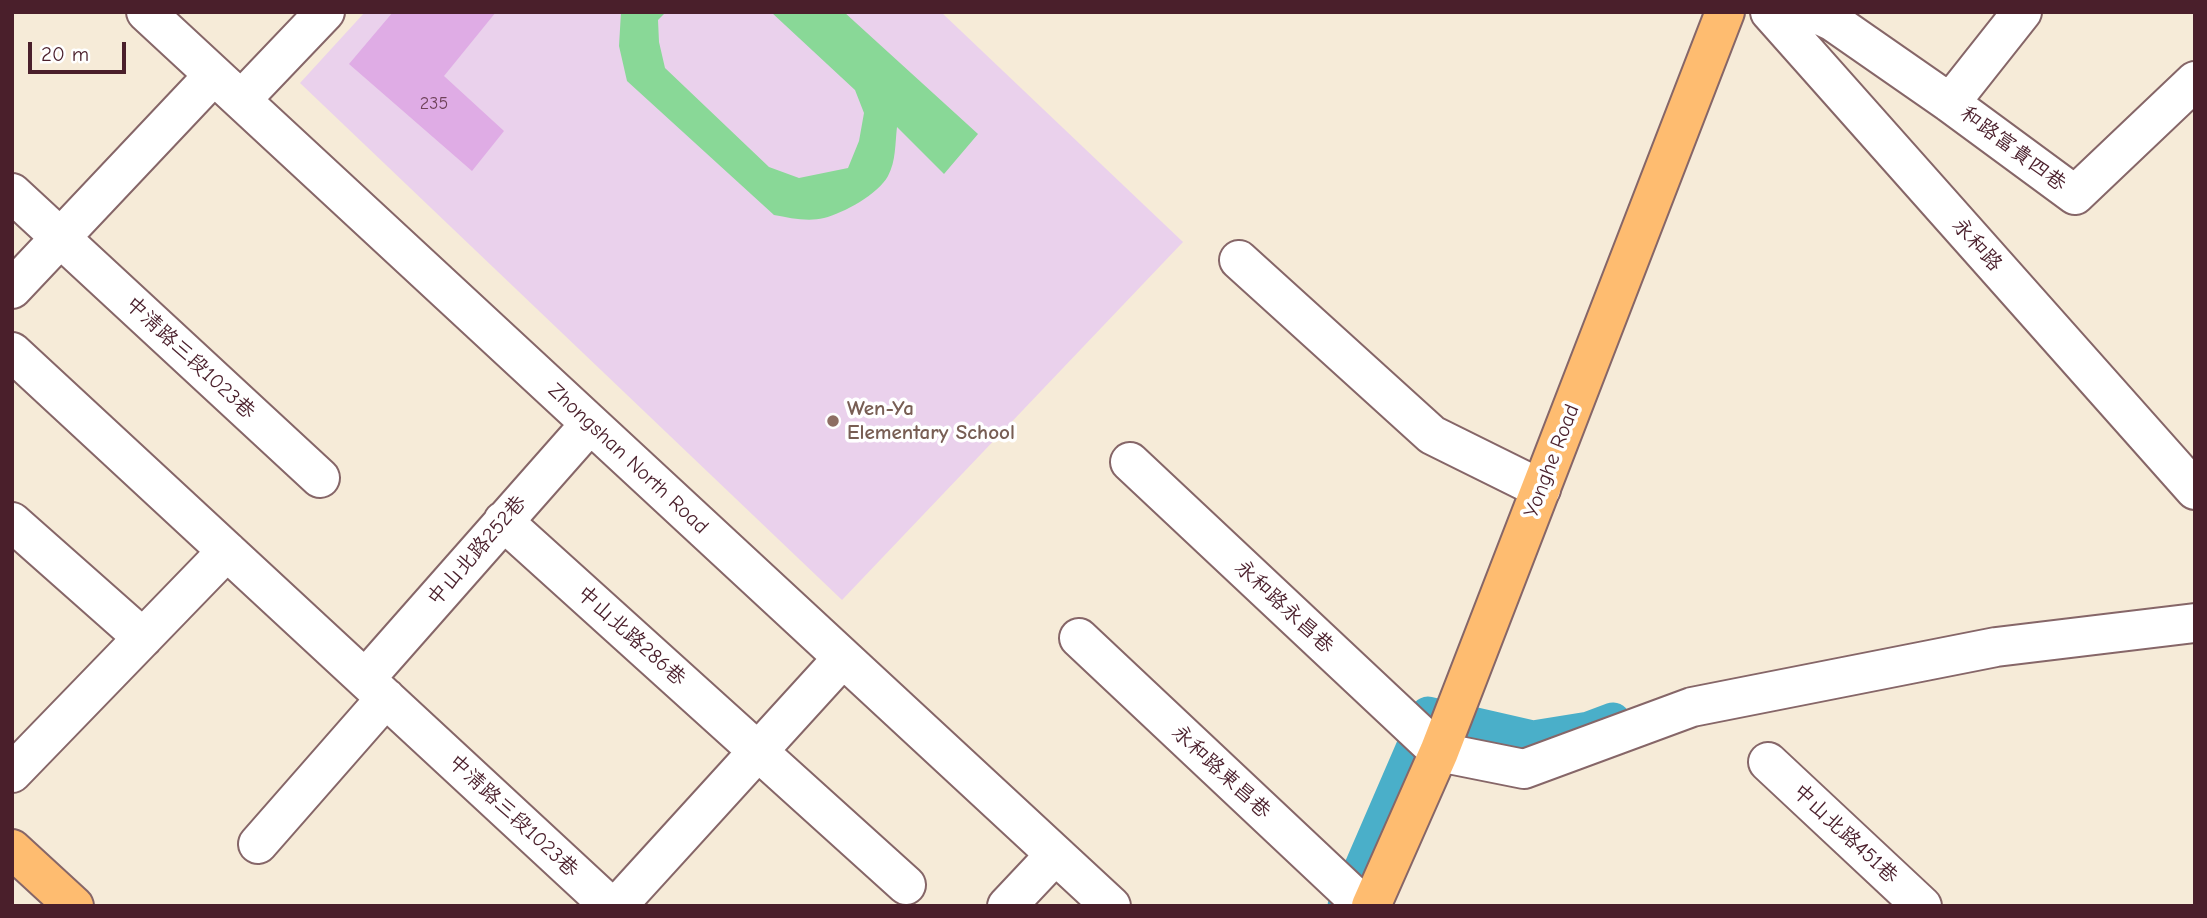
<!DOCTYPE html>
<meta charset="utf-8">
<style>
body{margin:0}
#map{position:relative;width:2207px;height:918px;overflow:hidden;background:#f6ebd8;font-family:"Comic Neue",sans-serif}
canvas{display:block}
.frame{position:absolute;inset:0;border:14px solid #4a1f2b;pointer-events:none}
.scale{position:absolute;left:28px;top:42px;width:98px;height:32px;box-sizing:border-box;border:4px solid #4a1f2b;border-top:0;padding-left:9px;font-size:21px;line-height:24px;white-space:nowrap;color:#4a1f2b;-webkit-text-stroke:5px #fff;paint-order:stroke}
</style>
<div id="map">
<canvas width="2207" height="918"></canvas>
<div class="frame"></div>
<div class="scale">20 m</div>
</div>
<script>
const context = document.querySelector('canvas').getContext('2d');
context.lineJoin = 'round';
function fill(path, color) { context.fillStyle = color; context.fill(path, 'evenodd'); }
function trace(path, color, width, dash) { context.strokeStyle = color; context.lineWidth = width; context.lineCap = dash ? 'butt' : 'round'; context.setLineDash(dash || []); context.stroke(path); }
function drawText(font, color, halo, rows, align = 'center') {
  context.font = font + ' "Comic Neue","LXGW WenKai TC",sans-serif'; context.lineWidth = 7; context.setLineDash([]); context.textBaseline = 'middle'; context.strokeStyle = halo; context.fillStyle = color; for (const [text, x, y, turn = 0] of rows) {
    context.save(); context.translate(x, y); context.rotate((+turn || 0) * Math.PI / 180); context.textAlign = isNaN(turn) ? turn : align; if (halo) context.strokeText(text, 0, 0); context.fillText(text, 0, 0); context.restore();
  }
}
fill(new Path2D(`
 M365 12H941L1183 242 842 600 300 83Z`), '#ead1ec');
fill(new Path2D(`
 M621 12H666L658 20 659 42 665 68 769 167 799 178 848 168 859 141 864 113 855 90 771 12H844L978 134 944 174 897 127C895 144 896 161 888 176 878 194 844 213 824 218 808 222 790 218 774 215L627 81 619 46Z`), '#89d897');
trace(new Path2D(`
 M1345 906 1428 714 1533 738 1589 729 1613 720`), '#4aafc9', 35);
fill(new Path2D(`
 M393 12H496L444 76 504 131 472 171 349 64Z`), '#dface5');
const minor = new Path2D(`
 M146 12 1111 906
 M1770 12 2195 490
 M1813 12 1832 21 1950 103 2075 195 2195 81
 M241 100 325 12
 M1950 103 2022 12
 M12 193 320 478
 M1239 260 1432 435 1541 489
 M12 289 214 75
 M12 352 610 906
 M1130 462 1439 752 1524 769 1692 707 1996 647 2195 623
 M503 521 906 885
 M12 522 143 638
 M1079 638 1364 906
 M365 679 590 424
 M1768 762 1922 906
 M12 773 227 551
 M258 844 386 698
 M617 906 842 659
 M1007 906 1055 855`);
const major = new Path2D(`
 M12 849 74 906
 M1371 906 1439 752 1725 12`);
trace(minor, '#866668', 42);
trace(major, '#866668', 42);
trace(minor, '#fff', 38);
trace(major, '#febc70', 38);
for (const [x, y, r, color] of [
 [833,421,7,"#8d6e63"]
]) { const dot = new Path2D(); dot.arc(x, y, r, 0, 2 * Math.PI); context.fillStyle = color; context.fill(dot); trace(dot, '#fff', 2.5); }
drawText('18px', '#6f425a', null, [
 ["235",434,104]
]);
drawText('21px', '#4a1f2b', '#fff', [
 ["和路富貴四巷",2013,149,37],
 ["永和路",1977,245,48],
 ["中清路三段1023巷",190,358,43],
 ["Zhongshan North Road",628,459,43],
 ["Yonghe Road",1552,461,-69],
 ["中山北路252巷",477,551,-49],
 ["永和路永昌巷",1284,607,43],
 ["中山北路286巷",631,636,42],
 ["永和路東昌巷",1221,772,43],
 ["中清路三段1023巷",513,816,43],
 ["中山北路451巷",1845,834,43]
]);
drawText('bold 21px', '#785e54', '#fff', [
 ["Wen-Ya",847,409],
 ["Elementary School",847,433]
], 'left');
</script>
